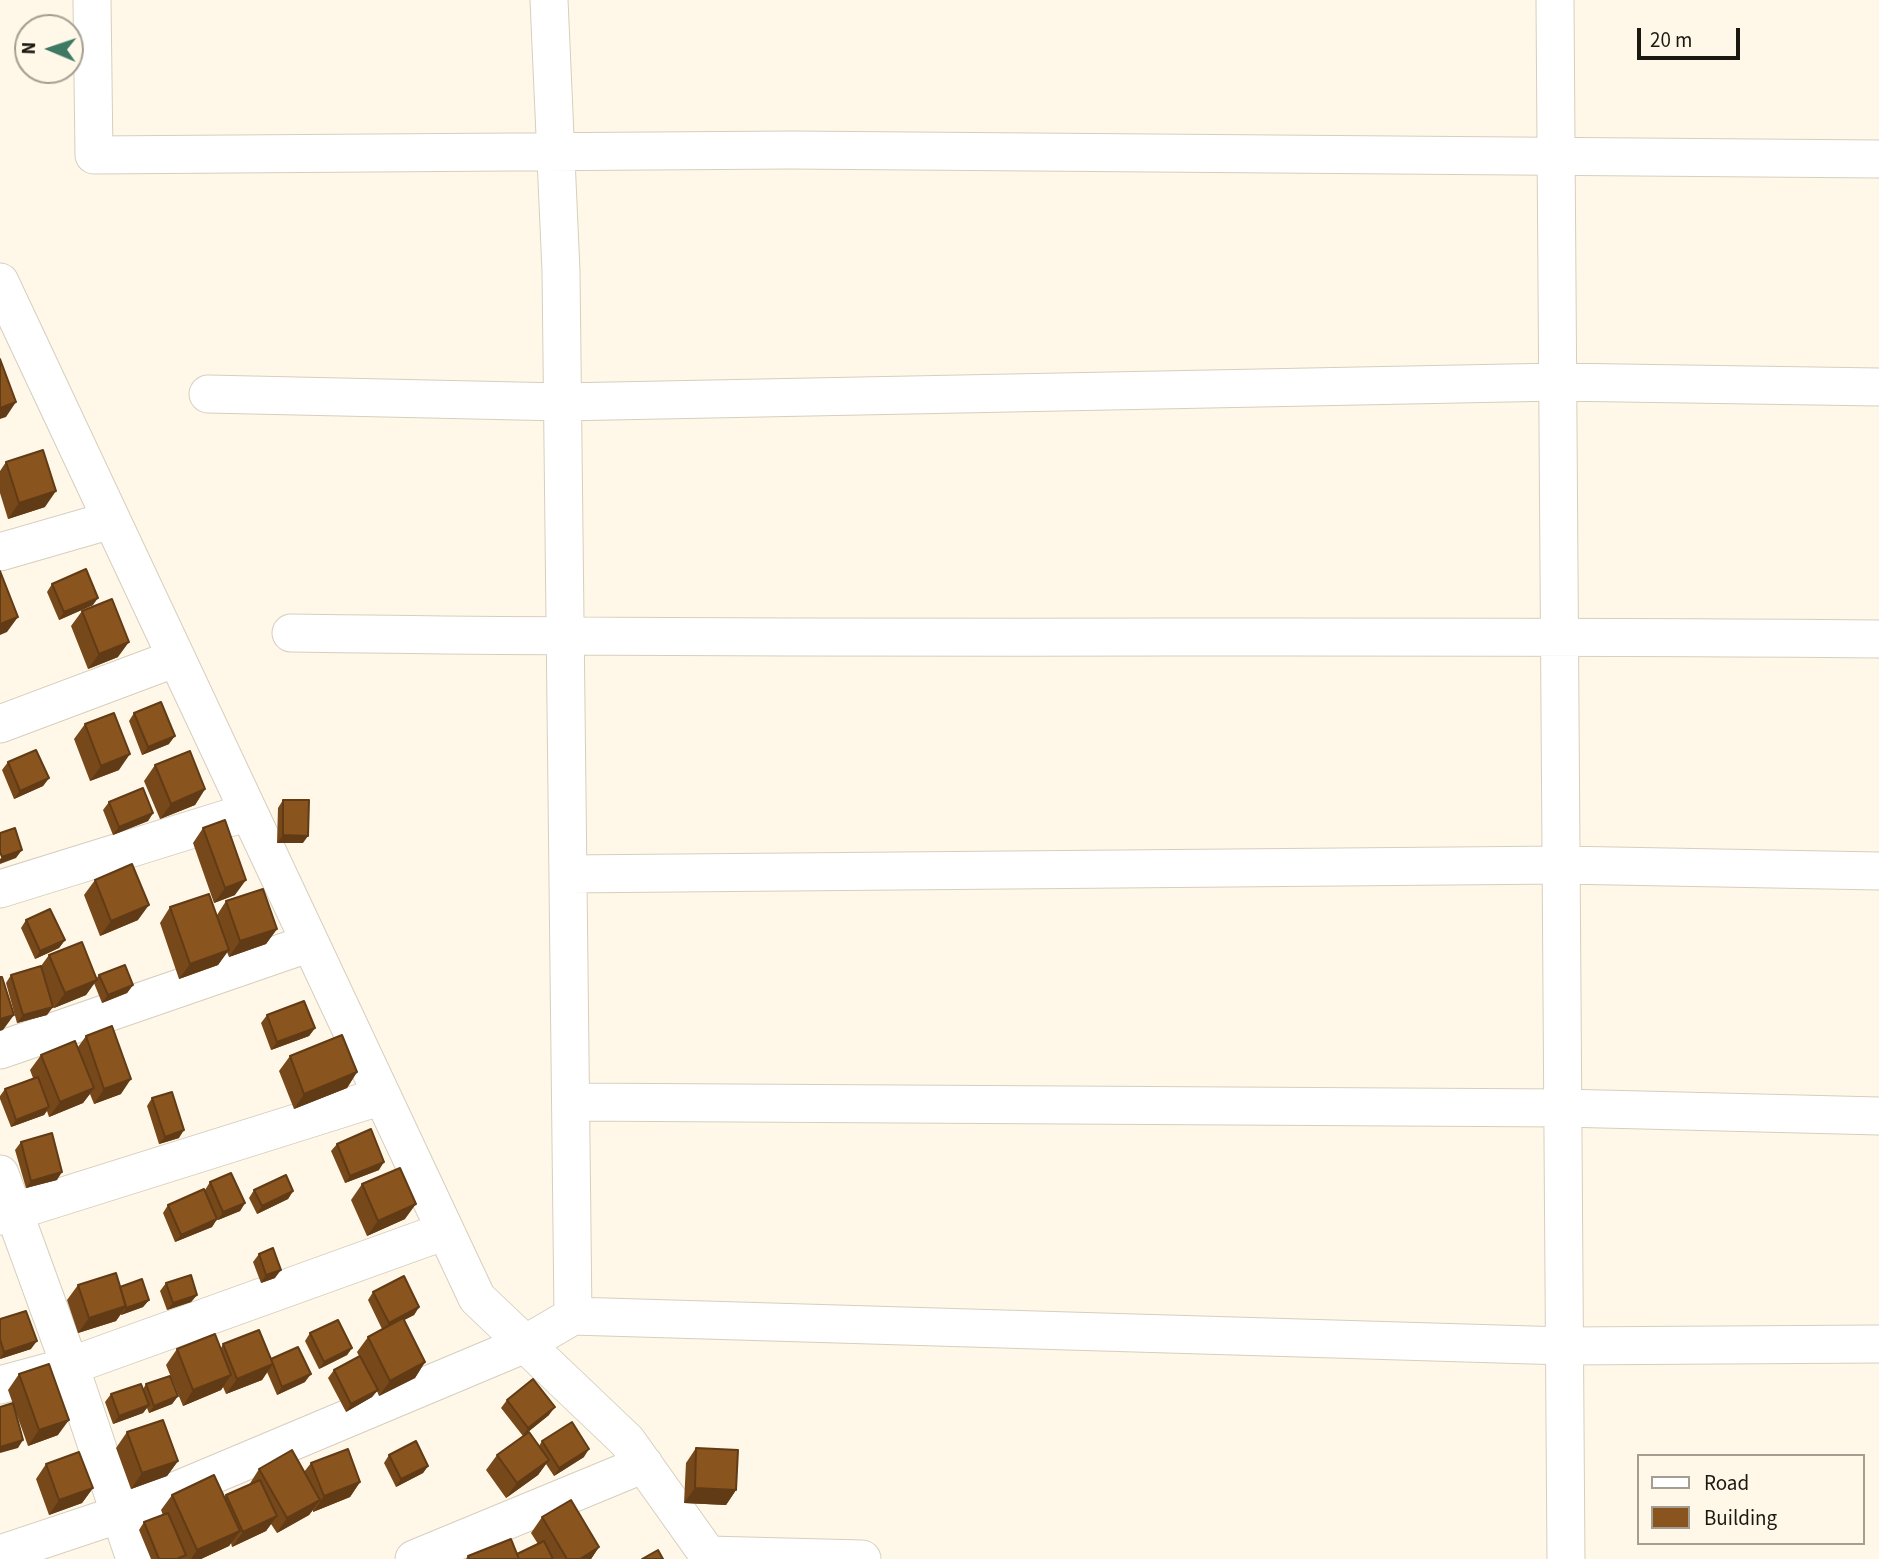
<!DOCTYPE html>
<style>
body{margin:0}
#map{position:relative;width:1879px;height:1559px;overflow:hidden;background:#fff7e7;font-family:"Source Sans 3",sans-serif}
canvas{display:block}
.legend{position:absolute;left:1637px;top:1454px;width:228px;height:91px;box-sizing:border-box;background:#fff7e7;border:2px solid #a49e92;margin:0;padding:9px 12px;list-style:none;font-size:21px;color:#1b1812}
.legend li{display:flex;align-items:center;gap:14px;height:35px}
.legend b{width:35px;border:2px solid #a49e92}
.north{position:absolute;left:14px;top:14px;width:70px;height:70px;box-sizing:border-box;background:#fff7e7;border:2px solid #a49e92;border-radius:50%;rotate:272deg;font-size:19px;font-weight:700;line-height:28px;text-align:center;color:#1b1812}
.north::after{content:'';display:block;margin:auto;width:24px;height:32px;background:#3d7963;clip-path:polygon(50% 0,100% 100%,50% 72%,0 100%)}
.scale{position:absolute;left:1637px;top:28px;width:103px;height:32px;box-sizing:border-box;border:4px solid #1b1812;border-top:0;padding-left:9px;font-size:21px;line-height:24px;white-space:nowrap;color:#1b1812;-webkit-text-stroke:5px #fff7e7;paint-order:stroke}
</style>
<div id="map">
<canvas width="1879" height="1559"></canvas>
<ul class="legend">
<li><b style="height:9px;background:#fff"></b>Road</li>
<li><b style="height:19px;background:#8a541e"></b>Building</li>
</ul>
<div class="north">N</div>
<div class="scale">20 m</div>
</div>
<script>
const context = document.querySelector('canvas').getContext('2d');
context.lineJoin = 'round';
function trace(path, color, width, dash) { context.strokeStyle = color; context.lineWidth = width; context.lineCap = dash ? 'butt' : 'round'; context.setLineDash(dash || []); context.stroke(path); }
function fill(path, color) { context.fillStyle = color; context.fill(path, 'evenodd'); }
const minor = new Path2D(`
 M92 0 94 155 791 150 1879 159
 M1555 0 1566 1559
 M0 282 477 1298 627 1441 711 1559
 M208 394 562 402 1558 382 1879 387
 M0 552 111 520
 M291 633C820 641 1350 634 1879 639
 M0 724 176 658
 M568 874 1561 865 1879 871
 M0 889 248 812
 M0 1050 310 943
 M571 1102 1563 1108 1879 1116
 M0 1174 70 1366 135 1559
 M0 1216 382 1096
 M573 1316 1565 1346 1879 1344
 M0 1385 70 1366 445 1231
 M0 1554 120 1514 525 1344 573 1316 561 271 549 0
 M709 1555 862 1559
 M414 1559 644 1464`);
trace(minor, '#d6cfbf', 39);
trace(minor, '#fff', 37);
fill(new Path2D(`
 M6 462 45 507 8 519 0 493V471Z
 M52 584 93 605 59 620 47 592Z
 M82 611 118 657 88 669 71 626Z
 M134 713 169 744 142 755 129 721Z
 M85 724 119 770 90 781 74 739Z
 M8 762 49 778 43 786 14 799 2 770Z
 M155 765 205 789 195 805 160 819 144 781Z
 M283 800 303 843H277L278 808Z
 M109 802 153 813 148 821 113 835 103 810Z
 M203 828 235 895 214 903 193 843Z
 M95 880 138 920 100 936 84 895Z
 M226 901 277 929 266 944 229 957 227 952 218 965 179 979 160 923 170 907 217 915Z
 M26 920 65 940 59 948 35 959 21 928Z
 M49 955 96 979 99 975 133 985 127 993 102 1003 94 983 86 995 54 1008 52 1003 47 1015 17 1023 6 983 11 975 41 966Z
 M267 1015 315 1028 309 1036 271 1050 261 1023Z
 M86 1036 121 1094 94 1104 90 1094 83 1103 49 1117 47 1111 44 1115 11 1127 0 1099V1096L5 1089 33 1078 30 1070 41 1055 78 1047Z
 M290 1056 357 1072 347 1088 294 1109 279 1071Z
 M152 1098 179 1138 159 1144 147 1106Z
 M21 1142 57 1180 26 1188 15 1150Z
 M337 1144 379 1170 345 1183 331 1151Z
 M210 1182 245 1203 240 1211 218 1220 214 1213 217 1219 212 1227 175 1242 163 1213 168 1205 205 1190Z
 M362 1184 405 1219 367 1236 351 1200Z
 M254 1190 293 1191 288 1199 257 1214 249 1198Z
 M259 1254 275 1278 261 1283 253 1262Z
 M166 1283 197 1295 191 1302 167 1310 160 1291Z
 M78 1285 120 1287 149 1300 143 1307 121 1315V1314L116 1321 78 1333 67 1300Z
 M373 1292 419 1307 414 1315 404 1320 425 1362 415 1378 379 1396 377 1391 372 1397 346 1412 328 1378 334 1370 359 1356 357 1352 368 1337 382 1329 368 1300Z
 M0 1319 31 1349 0 1359Z
 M310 1333 352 1348 347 1355 319 1369 305 1341Z
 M223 1344 271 1359 305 1382 277 1395 267 1372 262 1380 226 1394 223 1387 221 1390 183 1406 166 1365 177 1349 221 1348Z
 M19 1374 58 1435 28 1446 8 1390Z
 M146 1384 178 1396 172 1404 149 1413 147 1408 143 1413 113 1424 105 1402 111 1394 143 1389Z
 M507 1400 549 1415 523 1436 501 1408Z
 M127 1432 178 1461 167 1476 131 1489 116 1448Z
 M542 1441 584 1457 554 1476 546 1464 538 1475 506 1498 486 1470 497 1455 539 1446Z
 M696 1448 736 1490 726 1505 684 1503 686 1463Z
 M389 1455 428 1466 423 1473 396 1487 384 1463Z
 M311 1463 360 1482 350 1497 313 1512V1510L309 1515 277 1533 271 1524 266 1531 232 1547 231 1543 229 1546 201 1559H151L139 1530 144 1522 163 1515 161 1510 172 1495 224 1498 226 1495 249 1485 259 1469 304 1472Z
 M46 1464 93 1488 82 1503 49 1515 36 1479Z
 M542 1517 599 1547 591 1559H466L468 1556 517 1554 538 1544 531 1533Z`), '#77481a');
fill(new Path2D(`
 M16 402 6 417 0 419V408Z
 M56 491 45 507 8 519 19 503Z
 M98 598 93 605 59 620 64 612Z
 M18 617 7 632 0 635V624Z
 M129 642 118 657 88 669 99 654Z
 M175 736 169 744 142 755 148 747Z
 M130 754 119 770 90 781 101 766Z
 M49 778 43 786 14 799 20 791Z
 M205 789 195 805 160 819 171 804Z
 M153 813 148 821 113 835 119 827Z
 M283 835 308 836 303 843H277Z
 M22 850 16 858 0 864V859L2 857Z
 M246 880 235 895 214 903 225 888Z
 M149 905 138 920 100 936 111 921Z
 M277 929 266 944 229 957 240 941Z
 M65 940 59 948 35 959 40 951Z
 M229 950 218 965 179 979 190 964Z
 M97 980 86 995 54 1008 65 993Z
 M133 985 127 993 102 1003 108 995Z
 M53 1007 47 1015 17 1023 23 1015Z
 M14 1015 3 1030 0 1031V1019Z
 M315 1028 309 1036 271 1050 277 1042Z
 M357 1072 347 1088 294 1109 304 1094Z
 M131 1079 121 1094 94 1104 104 1089Z
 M94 1088 83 1103 49 1117 60 1102Z
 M49 1107 44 1115 11 1127 16 1120Z
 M184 1130 179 1138 159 1144 165 1137Z
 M384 1162 379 1170 345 1183 350 1176Z
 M62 1172 57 1180 26 1188 31 1181Z
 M293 1191 288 1199 257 1214 262 1206Z
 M245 1203 240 1211 218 1220 223 1212Z
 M416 1204 405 1219 367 1236 378 1221Z
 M217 1219 212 1227 175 1242 181 1235Z
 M281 1270 275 1278 261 1283 266 1275Z
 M197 1295 191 1302 167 1310 173 1303Z
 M149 1300 143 1307 121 1315 126 1308Z
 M126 1306 116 1321 78 1333 89 1318Z
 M419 1307 414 1315 383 1331 389 1323Z
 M37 1341 31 1349 0 1359 4 1352Z
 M352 1348 347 1355 319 1369 324 1362Z
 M425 1362 415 1378 379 1396 390 1381Z
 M273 1364 262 1380 226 1394 237 1379Z
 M311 1374 305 1382 277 1395 282 1387Z
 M231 1375 221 1390 183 1406 193 1390Z
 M378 1390 372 1397 346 1412 351 1404Z
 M178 1396 172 1404 149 1413 154 1406Z
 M149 1405 143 1413 113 1424 119 1416Z
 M555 1407 549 1415 523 1436 528 1428Z
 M69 1420 58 1435 28 1446 39 1430Z
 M23 1440 18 1448 0 1453V1447Z
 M589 1449 584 1457 554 1476 559 1468Z
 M549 1460 538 1475 506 1498 517 1483Z
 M178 1461 167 1476 131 1489 142 1473Z
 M428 1466 423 1473 396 1487 401 1479Z
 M360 1482 350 1497 313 1512 324 1496Z
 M93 1488 82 1503 49 1515 59 1500Z
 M695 1488 736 1490 726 1505 684 1503Z
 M320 1500 309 1515 277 1533 287 1518Z
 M277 1516 266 1531 232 1547 243 1532Z
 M240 1531 229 1546 201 1559H191L197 1550Z
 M599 1547 591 1559H580Z`), '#613b15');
const building = new Path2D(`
 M0 359 16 402 0 408Z
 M43 450 56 491 19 503 6 462Z
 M86 569 98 598 64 612 52 584Z
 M0 571 18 617 0 624Z
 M112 599 129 642 99 654 82 611Z
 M161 702 175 736 148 747 134 713Z
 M114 713 130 754 101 766 85 724Z
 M36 750 49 778 20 791 8 762Z
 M190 751 205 789 171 804 155 765Z
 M143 788 153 813 119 827 109 802Z
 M283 800H309L308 836 283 835Z
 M225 820 246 880 225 888 203 828Z
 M15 828 22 850 2 857 0 852V833Z
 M132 864 149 905 111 921 95 880Z
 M263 889 277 929 240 941 226 901Z
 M209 894 229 950 190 964 170 907Z
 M50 909 65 940 40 951 26 920Z
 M82 942 97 980 65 993 49 955Z
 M125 965 133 985 108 995 99 975Z
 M41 966 53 1007 23 1015 11 975Z
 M0 977H2L14 1015 0 1019Z
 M304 1001 315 1028 277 1042 267 1015Z
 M112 1026 131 1079 104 1089 86 1036Z
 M342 1035 357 1072 304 1094 290 1056Z
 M75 1041 94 1088 60 1102 41 1055Z
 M38 1077 49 1107 16 1120 5 1089Z
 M172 1092 184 1130 165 1137 152 1098Z
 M371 1129 384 1162 350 1176 337 1144Z
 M52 1133 62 1172 31 1181 21 1142Z
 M400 1168 416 1204 378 1221 362 1184Z
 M231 1173 245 1203 223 1212 210 1182Z
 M286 1175 293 1191 262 1206 254 1190Z
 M204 1189 217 1219 181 1235 168 1205Z
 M273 1248 281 1270 266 1275 259 1254Z
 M116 1273 126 1306 89 1318 78 1285Z
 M191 1275 197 1295 173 1303 166 1283Z
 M404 1276 419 1307 389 1323 373 1292Z
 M142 1279 149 1300 126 1308 120 1287Z
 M26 1311 37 1341 4 1352 0 1339V1319Z
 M403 1318 425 1362 390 1381 368 1337Z
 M338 1320 352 1348 324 1362 310 1333Z
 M259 1330 273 1364 237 1379 223 1344Z
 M215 1334 231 1375 193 1390 177 1349Z
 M298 1347 311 1374 282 1387 271 1359Z
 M360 1356 378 1390 351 1404 334 1370Z
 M49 1364 69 1420 39 1430 19 1374Z
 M170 1376 178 1396 154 1406 146 1384Z
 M533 1379 555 1407 528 1428 507 1400Z
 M141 1384 149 1405 119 1416 111 1394Z
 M13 1403 23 1440 0 1447V1407Z
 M163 1420 178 1461 142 1473 127 1432Z
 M572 1422 589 1449 559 1468 542 1441Z
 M529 1432 549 1460 517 1483 497 1455Z
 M416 1441 428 1466 401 1479 389 1455Z
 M696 1448 738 1450 736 1490 695 1488Z
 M348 1449 360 1482 324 1496 311 1463Z
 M292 1450 320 1500 287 1518 259 1469Z
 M79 1452 93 1488 59 1500 46 1464Z
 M214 1475 240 1531 197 1550 172 1495Z
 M260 1480 277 1516 243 1532 226 1495Z
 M571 1500 599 1547 580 1559H567L542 1517Z
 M168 1513 186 1555 177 1559H159L144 1522Z
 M511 1539 519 1559H469L468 1556Z
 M544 1541 553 1559H519L517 1554Z
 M658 1550 663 1559H642Z`);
fill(building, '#8a541e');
trace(building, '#613b15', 2);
</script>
